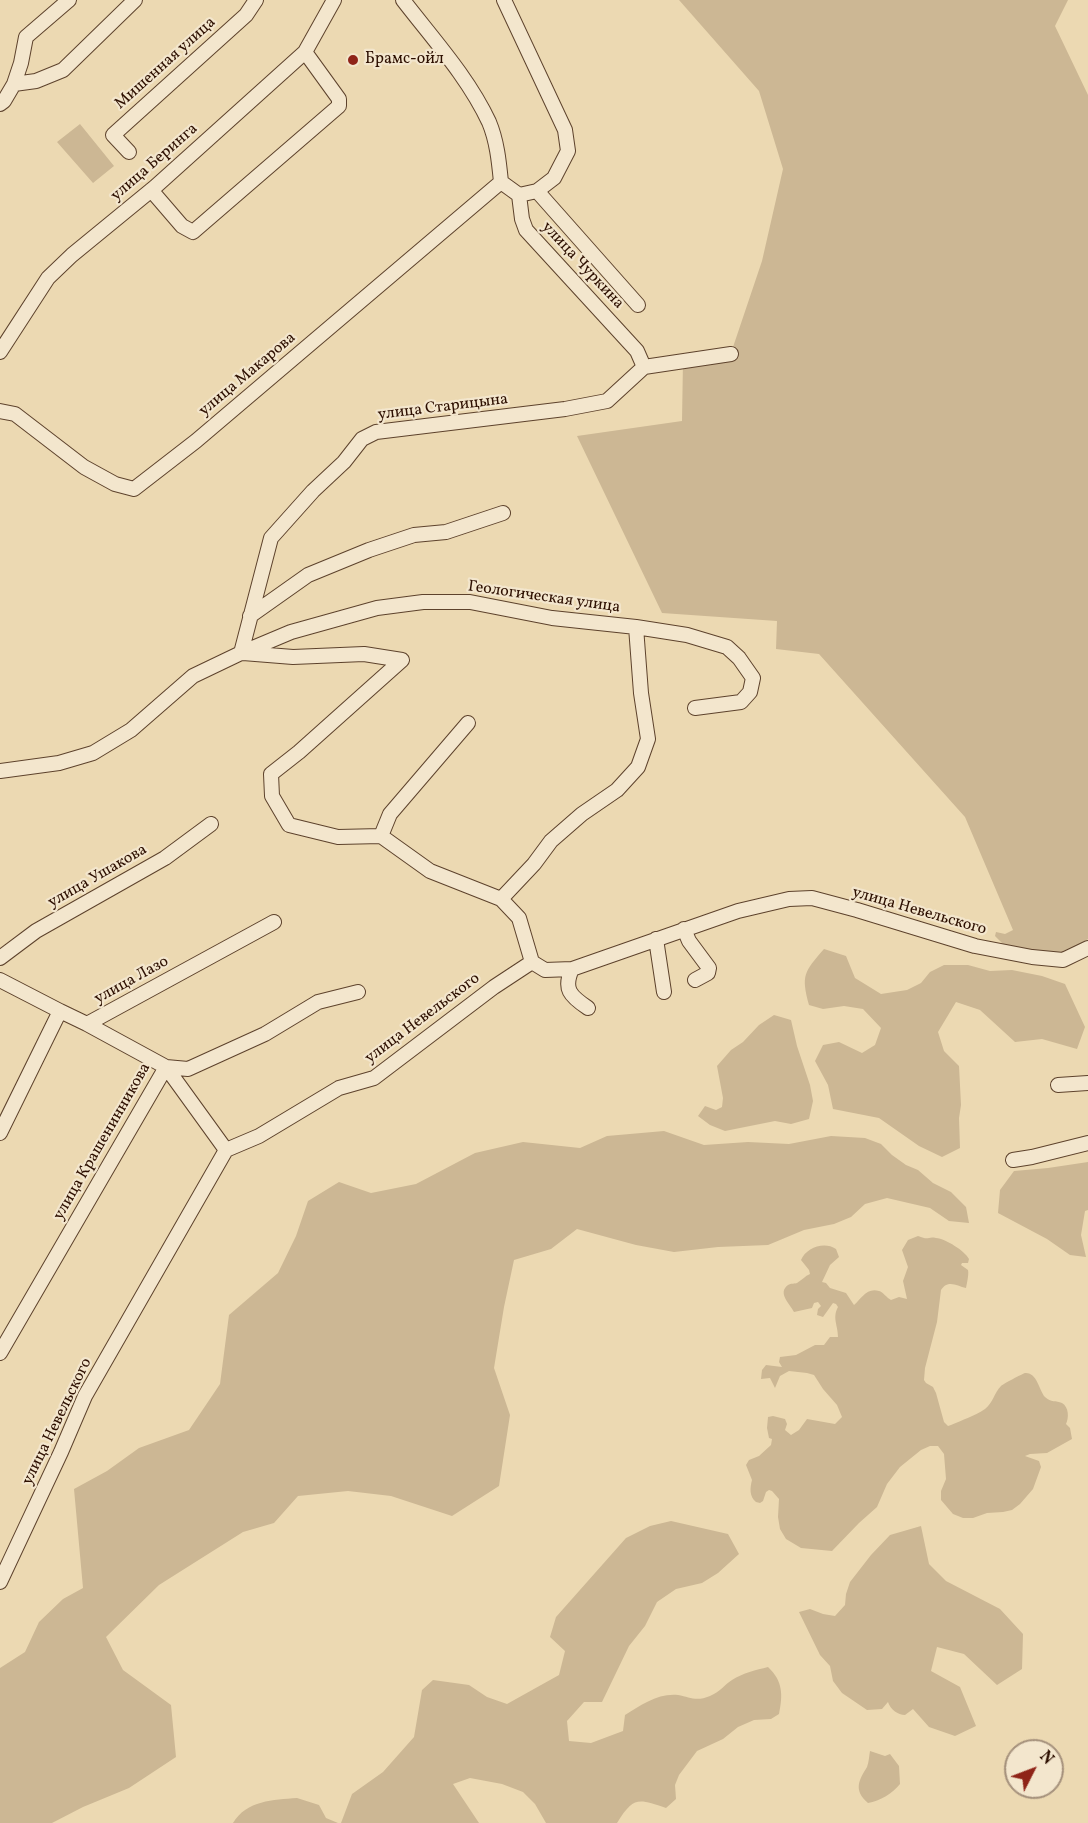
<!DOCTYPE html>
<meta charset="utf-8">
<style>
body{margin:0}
#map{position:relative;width:1088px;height:1823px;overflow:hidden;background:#ecd9b2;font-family:Vollkorn,serif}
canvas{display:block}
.north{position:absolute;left:1004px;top:1739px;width:60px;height:60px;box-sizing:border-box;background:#f3e6cd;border:2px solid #a4907b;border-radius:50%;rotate:48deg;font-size:16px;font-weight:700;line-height:24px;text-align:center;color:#2d0f00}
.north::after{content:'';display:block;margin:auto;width:21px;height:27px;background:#8f2418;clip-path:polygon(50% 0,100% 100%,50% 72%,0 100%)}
</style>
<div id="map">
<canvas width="1088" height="1823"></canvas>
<div class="north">N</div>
</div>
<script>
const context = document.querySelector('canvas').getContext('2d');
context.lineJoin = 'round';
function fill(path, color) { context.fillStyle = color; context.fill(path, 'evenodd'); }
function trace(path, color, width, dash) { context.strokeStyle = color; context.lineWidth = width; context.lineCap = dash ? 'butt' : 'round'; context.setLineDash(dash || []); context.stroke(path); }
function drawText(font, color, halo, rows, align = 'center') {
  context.font = font + ' Vollkorn,serif'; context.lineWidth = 4.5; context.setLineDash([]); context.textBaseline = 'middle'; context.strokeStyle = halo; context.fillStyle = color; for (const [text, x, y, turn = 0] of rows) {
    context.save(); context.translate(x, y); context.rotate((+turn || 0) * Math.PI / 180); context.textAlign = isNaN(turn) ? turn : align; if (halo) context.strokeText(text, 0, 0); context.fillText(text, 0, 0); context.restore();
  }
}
fill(new Path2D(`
 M679 0H1068L1055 26 1088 95V939L1064 954 1049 958 1004 945 995 936 996 932 1005 934 1013 930 965 817 819 654 776 649 777 621 662 613 577 436 682 421 683 361 731 353 762 261 783 169 759 91Z
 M80 124 114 166 93 183 57 142Z
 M824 949 846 956 855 978 881 994 907 990 921 983 930 972 944 965H968L990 971 1012 970 1042 976 1065 984 1085 1027 1077 1049 1042 1039 1015 1042 980 1010 956 1002 938 1032 944 1051 959 1066 961 1105 959 1118 960 1148 942 1157 919 1146 879 1118 833 1109 828 1085 815 1061 823 1045 839 1042 862 1053 875 1045 881 1028 863 1009 844 1006 823 1009 809 1005C801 975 804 972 824 949Z
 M774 1015 791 1020 797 1046 810 1085 813 1101 809 1119 791 1124 775 1121 725 1131 710 1125 698 1116 705 1106 716 1110 722 1107 723 1098 717 1066 731 1050 743 1042 759 1025Z
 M664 1131 704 1145 748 1142 789 1144 831 1136 865 1138 881 1144 892 1155 906 1165 918 1170 933 1183 951 1192 966 1207 969 1223 949 1221 930 1208 887 1198 865 1204 851 1217 834 1224 804 1230 768 1245 718 1247 674 1252 636 1245 577 1229 551 1249 514 1260 504 1307 494 1368 510 1415 499 1486 452 1516 391 1496 348 1491 298 1496 274 1523 243 1532 159 1585 106 1637 123 1670 171 1705 176 1757 129 1788 83 1807 52 1823H0V1668L25 1652 39 1622 63 1599 83 1588 74 1489 107 1471 139 1448 189 1430 220 1384 229 1315 278 1273 296 1236 308 1201 339 1182 371 1193 416 1184 475 1153 523 1142 580 1148 607 1136Z
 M1088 1162V1210L1085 1211 1081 1235 1086 1257 1070 1255 1047 1239 998 1213 1000 1190 1014 1171 1048 1168Z
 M918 1236C930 1241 927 1236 936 1238 946 1239 965 1251 969 1259L968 1263H962L961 1265 968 1270C969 1274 967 1283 966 1288 957 1286 948 1279 941 1290L937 1322 925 1368 924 1380 926 1383 933 1387 936 1393 944 1422 948 1426 951 1425C962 1420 975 1416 985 1409 993 1403 994 1393 1001 1386 1003 1384 1022 1374 1025 1373 1037 1372 1039 1390 1045 1397 1051 1403 1056 1400 1062 1403 1069 1407 1069 1418 1066 1424L1070 1428 1072 1439 1047 1453 1030 1454 1025 1456 1039 1461 1041 1467 1033 1489 1020 1504 1012 1510 1003 1512 987 1513 973 1518H963L953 1514 941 1500V1491L946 1479 944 1454 938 1446H930L921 1450 900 1467 887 1484 877 1507 859 1523 832 1551 801 1548 786 1539 780 1529 778 1517 779 1499 772 1491 769 1490 766 1492 763 1501 760 1503 756 1502C749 1496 750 1488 752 1480L746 1465 749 1460 759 1456 771 1445 772 1439 769 1438 767 1428 768 1417 773 1416 785 1419 787 1424 785 1430 791 1435 799 1430 807 1419 835 1424 842 1417 837 1405 823 1389 814 1375 807 1373 789 1371 780 1376 775 1388 770 1378 761 1379 762 1370 766 1365 782 1367 779 1362 780 1357 796 1355 815 1345H824L830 1337H838C838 1325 832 1318 838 1307L836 1304 833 1303 823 1317 817 1315 818 1309 821 1306 818 1302 814 1303 812 1308 794 1312C790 1304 777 1293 788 1285 791 1283 795 1284 797 1283 802 1280 805 1276 810 1274L809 1270 801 1260C806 1248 824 1241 836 1249L839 1257 830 1265 822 1282 826 1283 830 1288 846 1293 854 1305C861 1299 867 1287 879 1291 883 1292 887 1298 891 1300L899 1297 907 1299 903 1281 908 1267 902 1250 908 1240Z
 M671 1521 728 1534 739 1554 718 1573 702 1583 676 1589 657 1602 645 1626 629 1646 602 1702H584L567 1721 569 1741 591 1743 623 1731 625 1715C641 1705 658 1693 678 1695 690 1697 696 1702 710 1696 720 1692 724 1685 732 1680 743 1673 756 1670 768 1667 783 1681 783 1695 779 1714L771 1719 754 1720 738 1727 723 1739 697 1751 679 1775 675 1785 676 1799 666 1808C638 1799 634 1796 617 1823H546L535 1804 523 1792 502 1784 470 1778 453 1784 479 1823H341L352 1794 383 1772 414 1737 422 1690 433 1680 469 1685 487 1697 507 1704 559 1675 565 1651 550 1637 556 1617 626 1538 650 1526Z
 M921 1526 929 1564 946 1581 1000 1609 1023 1634 1022 1669 997 1685 964 1654 937 1647 931 1671 960 1687 976 1726 955 1736 929 1727 913 1709 905 1715C898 1715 890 1709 888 1702L882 1709 867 1710 842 1693 833 1681 830 1666 820 1655 799 1612 810 1609 823 1614 835 1616 845 1605 846 1594 850 1582 871 1555 890 1535Z
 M870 1751 885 1756 890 1754 899 1766 900 1784C893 1793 880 1801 868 1803 853 1790 859 1780 867 1767 869 1762 869 1756 870 1751Z
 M297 1798 319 1805 326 1818 338 1823H233C247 1800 273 1800 297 1798Z`), '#ccb794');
const minor = new Path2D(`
 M403 0C433 39 468 77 489 122 497 141 499 162 501 182L519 195 522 219 526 230 637 351 644 367
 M504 0 565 130 568 151 554 178 537 191 519 195
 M14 84 36 81 63 70 135 0
 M0 104 4 101 14 84 21 63 26 37 69 0
 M129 152 113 135 246 15 256 0
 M151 190 182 226 193 232 339 106V99L305 52
 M537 191 638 305
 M0 352 48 278 72 255 155 187 305 52 334 0
 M0 411 15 414 84 467 115 484 134 489 196 441 501 182
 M250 616 308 575 369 550 414 535 446 532 503 513
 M241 653 271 538 313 491 344 462 362 439 376 432 565 409 607 401 644 367 731 354
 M243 653 293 657 364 654 402 660 299 752 271 774 272 796 289 825 338 837 381 836 430 871 501 899 519 918 532 962
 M0 771 59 763 93 753 131 730 193 676 241 653 291 632 377 608 423 602H470L552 618 636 627 687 635 727 647 739 658 753 678 750 692 741 702 695 708
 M381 836 390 814 468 723
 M501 899 534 864 551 841 582 814 617 790 638 767 648 739 641 693 636 627
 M684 929 689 941 709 968 708 973 695 980
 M656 939 664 992
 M0 958 36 931 165 858 211 824
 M532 962 545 970 572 969 738 911 789 899 812 898 857 910 975 946 1032 957 1063 960 1088 948
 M572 969C563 989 570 996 588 1008
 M0 980 60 1011
 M87 1024 166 1067 226 1150
 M1058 1085 1088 1083
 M0 1133 60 1011 87 1024 274 922
 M1013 1160 1032 1157 1088 1143
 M0 1353 166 1067 188 1069 265 1034 318 1002 358 992
 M0 1582 61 1452 85 1396 226 1150 259 1136 339 1088 374 1078 494 987 532 962`);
trace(minor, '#5d422c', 16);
trace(minor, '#f3e6cd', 14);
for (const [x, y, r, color] of [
 [353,60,6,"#8f2418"]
]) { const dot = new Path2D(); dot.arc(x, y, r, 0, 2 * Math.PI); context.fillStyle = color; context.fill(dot); trace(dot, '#f3e6cd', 2); }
drawText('16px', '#2d0f00', '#f3e6cd', [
 ["Брамс-ойл",365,60]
], 'left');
drawText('16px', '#2d0f00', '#f3e6cd', [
 ["Мишенная улица",166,64,-42],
 ["улица Беринга",155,163,-41],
 ["улица Чуркина",582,266,47],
 ["улица Макарова",248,375,-40],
 ["улица Старицына",443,408,-7],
 ["Геологическая улица",544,598,8],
 ["улица Ушакова",98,877,-30],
 ["улица Невельского",919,912,16],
 ["улица Лазо",132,981,-29],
 ["улица Невельского",423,1019,-37],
 ["улица Крашенинникова",103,1142,-60],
 ["улица Невельского",58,1422,-64]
]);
</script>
